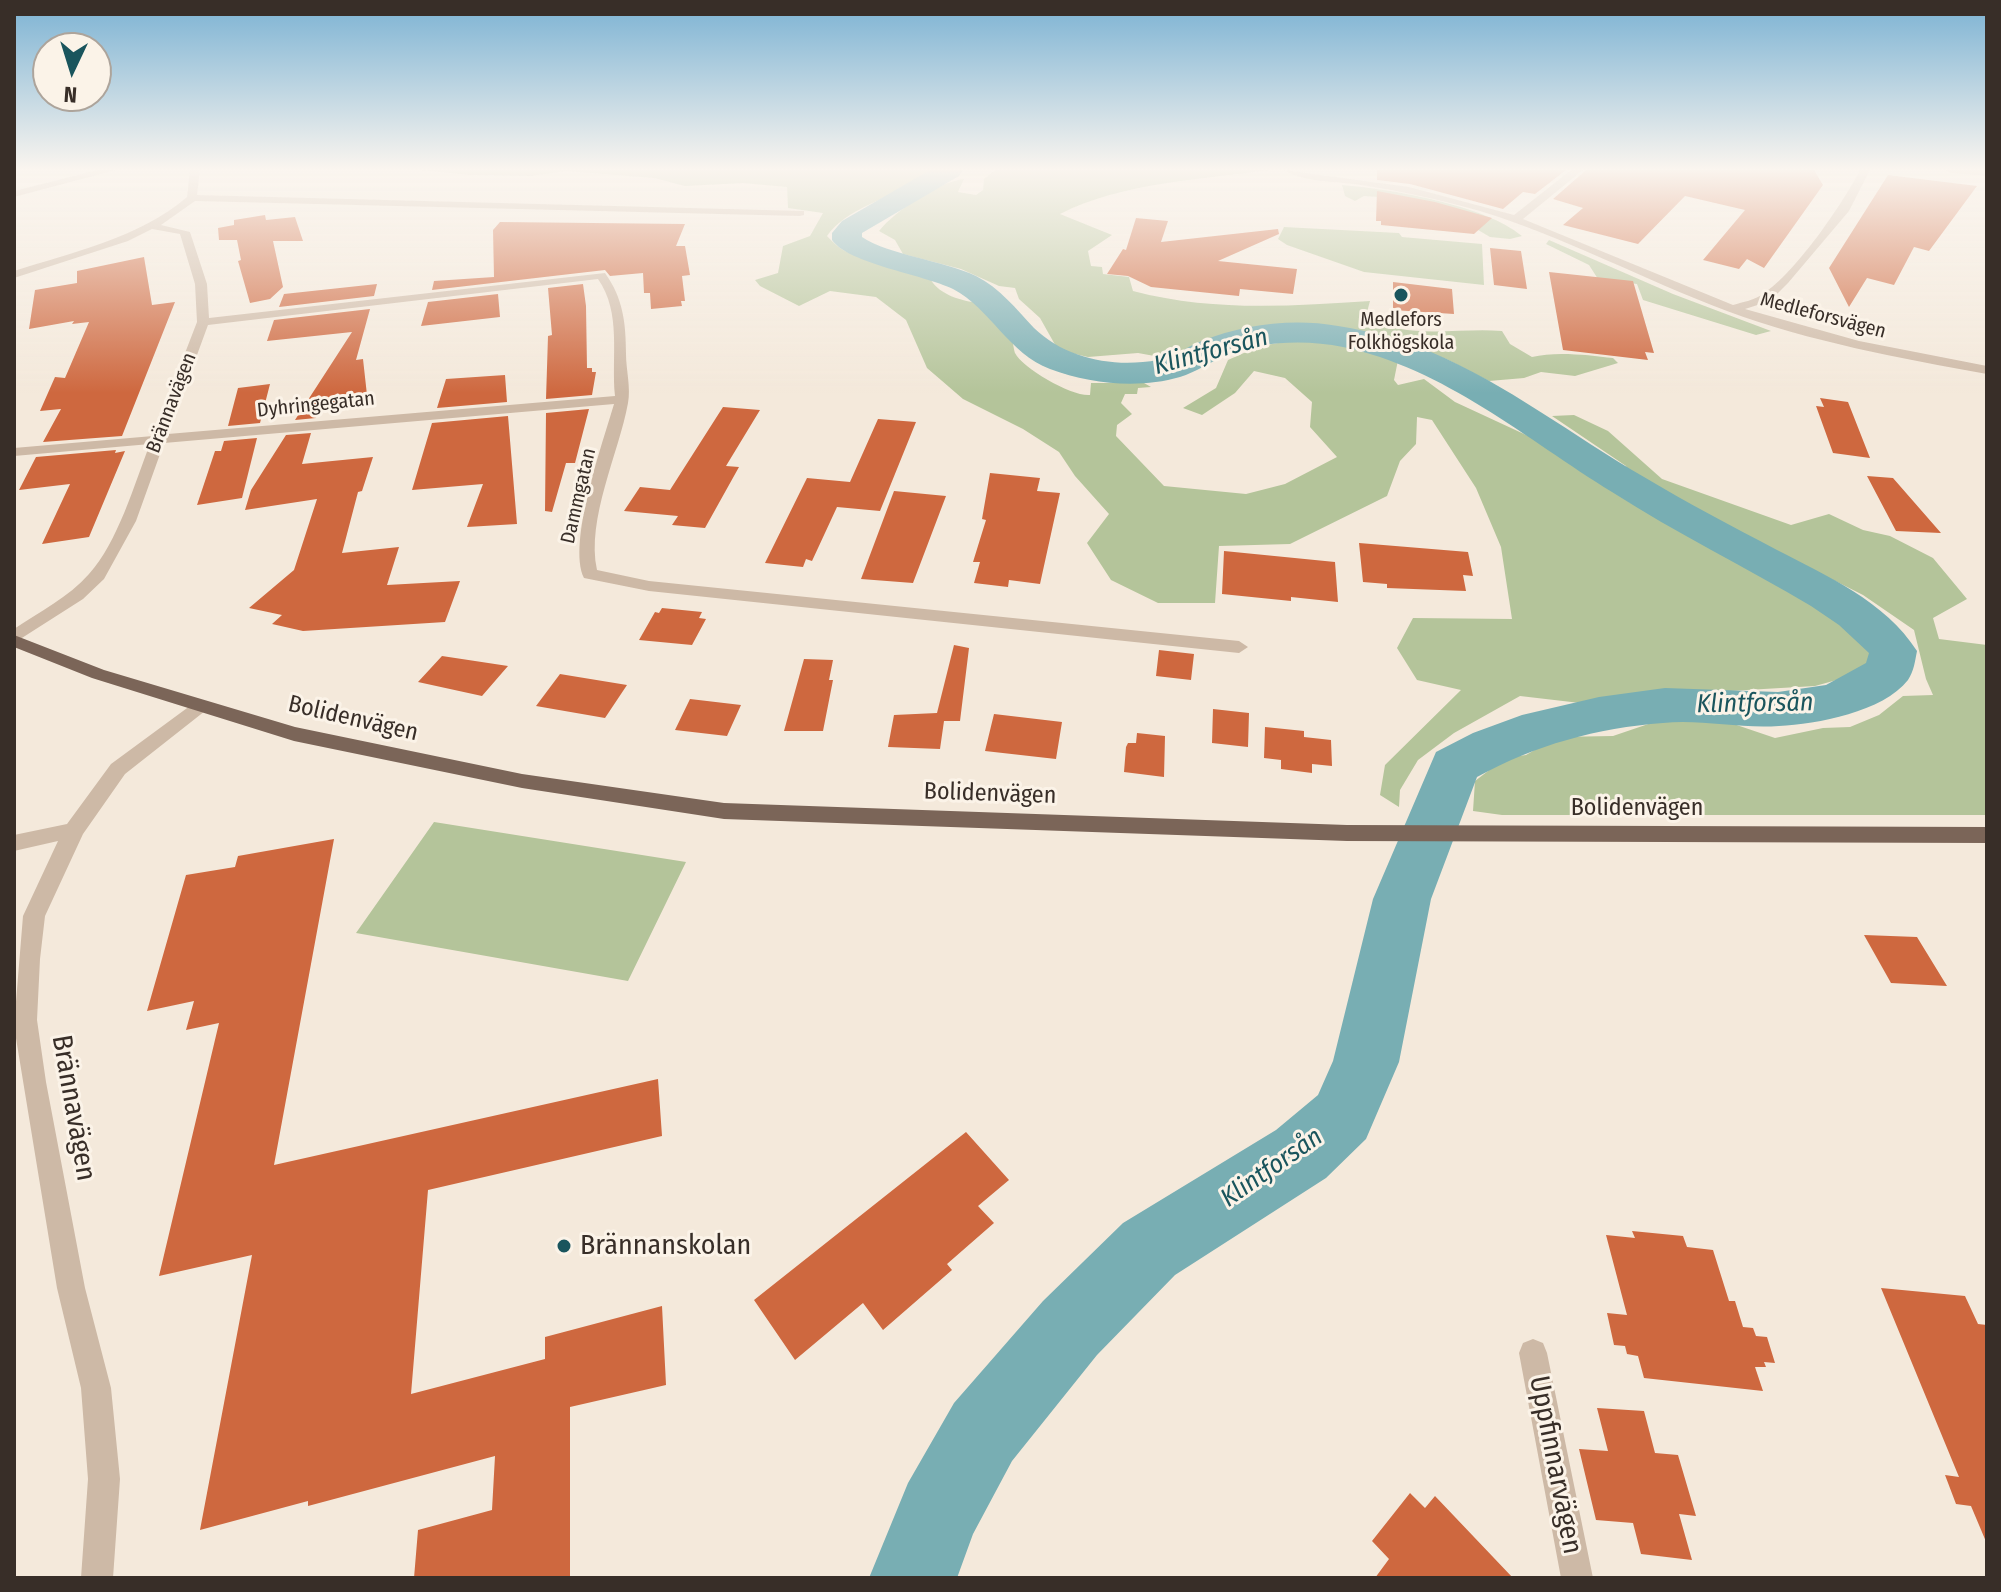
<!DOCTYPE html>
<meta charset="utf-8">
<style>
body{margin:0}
#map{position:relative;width:2001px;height:1592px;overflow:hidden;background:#f4e9db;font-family:"Fira Sans Condensed",sans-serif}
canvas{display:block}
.frame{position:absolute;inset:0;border:16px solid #382e28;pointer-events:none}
.north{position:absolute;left:32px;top:32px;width:80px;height:80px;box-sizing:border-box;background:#fbf3e8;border:2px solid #ada49b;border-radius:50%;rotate:184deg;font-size:22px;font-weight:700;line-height:32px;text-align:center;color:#382e28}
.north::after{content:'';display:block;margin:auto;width:28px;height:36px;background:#1a555d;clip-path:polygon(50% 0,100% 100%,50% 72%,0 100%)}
</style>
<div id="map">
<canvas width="2001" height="1592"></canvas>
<div class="frame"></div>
<div class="north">N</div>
</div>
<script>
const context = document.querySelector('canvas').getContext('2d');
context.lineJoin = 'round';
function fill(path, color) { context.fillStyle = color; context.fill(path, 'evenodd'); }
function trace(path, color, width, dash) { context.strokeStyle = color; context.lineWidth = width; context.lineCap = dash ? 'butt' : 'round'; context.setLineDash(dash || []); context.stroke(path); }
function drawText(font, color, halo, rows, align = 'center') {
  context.font = font + ' "Fira Sans Condensed",sans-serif'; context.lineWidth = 6; context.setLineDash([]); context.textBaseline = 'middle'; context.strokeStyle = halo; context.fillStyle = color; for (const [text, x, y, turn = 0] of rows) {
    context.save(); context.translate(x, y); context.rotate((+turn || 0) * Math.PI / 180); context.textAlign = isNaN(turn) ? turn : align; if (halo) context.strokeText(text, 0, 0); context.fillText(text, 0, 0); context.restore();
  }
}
fill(new Path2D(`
 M421 170H931C923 174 918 181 910 186 883 200 845 210 827 236 847 258 857 254 884 261 901 266 913 276 931 280 940 295 962 301 979 303 986 321 1003 325 1012 340 1013 342 1014 351 1015 353 1023 369 1073 397 1090 395L1091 383H1144L1151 387 1138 388 1137 394H1125L1121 403 1132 414 1117 425 1116 436 1164 486 1246 494 1285 484 1337 457 1310 427 1312 402 1285 378 1254 371 1235 393 1202 415 1183 408 1216 388 1228 360C1240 355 1251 349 1263 346 1307 334 1356 348 1398 360L1394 380 1398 385 1424 379 1455 402 1552 447 1587 469 1629 502 1854 623 1878 653 1862 673 1815 686 1644 696 1580 703 1520 696 1454 733 1418 760 1400 790 1399 807 1380 795 1385 765 1461 690 1417 680 1397 648 1413 618 1512 619 1501 547 1476 488 1432 420 1417 417 1416 444 1400 461 1387 496 1290 544 1219 546 1215 603H1158L1111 580 1087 543 1109 514 1075 476 1059 452 1023 429 963 399 927 368 906 320 876 297 830 291 799 306 760 286 755 280 778 273 783 246 810 236 823 213 788 208 787 187 743 183 685 186 654 178 566 171 532 176 469 175Z
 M995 170H1269C1200 180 1123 182 1060 214L1112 235 1088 251 1091 266 1102 267 1103 274 1129 277 1133 291C1213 312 1289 306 1370 301L1366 316C1405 341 1458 327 1502 331L1510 344 1532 357C1555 351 1589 355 1613 358L1618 363 1575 376 1541 372 1524 378 1489 381 1446 359 1397 340 1334 327 1276 330 1258 328 1214 340 1182 356 1160 357 1138 353 1088 357 1058 350 1040 318 1019 299 1015 288 999 286 961 269 903 254 895 240 879 231C896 210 938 182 964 179L958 192 976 195 983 190 984 179Z
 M1342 185C1391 189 1485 205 1522 236L1510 239 1490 237 1473 227 1378 197 1364 196 1355 201 1345 196Z
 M1284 227 1399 233 1402 237 1482 244 1484 285 1364 272 1287 245 1278 239Z
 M1549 240 1673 294 1771 331 1756 335 1643 300 1637 284 1598 279 1589 265 1546 244Z
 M1574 415 1608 431 1662 479 1791 525 1829 514 1863 530 1890 536 1933 558 1967 599 1933 618 1939 639 1987 645V815H1502L1473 811 1475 781 1505 758 1526 755 1557 737 1613 736 1666 718 1713 717 1775 738 1823 728 1850 727 1879 715 1903 696 1933 695 1926 679 1914 630 1863 595 1629 477 1626 466 1552 416Z
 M434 822 686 862 628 981 356 933Z`), '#b4c49a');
fill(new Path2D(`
 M930 170H963L959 176 862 233V237C889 255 942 260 976 276 1000 288 1016 309 1034 328 1066 359 1114 368 1158 360 1174 358 1187 346 1202 341 1244 324 1293 318 1338 326 1370 331 1402 340 1431 352 1507 384 1573 436 1644 477 1687 503 1732 526 1777 550 1827 576 1885 601 1917 651 1915 661 1914 671 1908 680 1883 712 1817 724 1779 726 1740 729 1701 719 1663 723 1597 728 1535 745 1477 777L1431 899 1399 1062 1366 1139 1326 1178 1175 1275 1097 1355 1012 1461 973 1534 957 1578H869L908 1483 954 1403 1043 1301 1123 1223 1276 1130 1318 1095 1333 1061 1373 899 1436 752 1473 733 1522 715 1599 697 1665 688 1778 692 1826 685 1866 663 1869 653 1839 625 1811 606C1745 567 1676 533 1612 492 1526 439 1444 368 1343 347 1305 339 1260 341 1224 356 1209 363 1196 372 1180 377 1139 389 1090 384 1050 369 1009 354 991 309 953 289 922 274 849 264 832 240V233L842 221Z`), '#78aeb3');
fill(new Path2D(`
 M1377 170H1566L1535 194 1523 192 1503 209 1410 184 1377 180Z
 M1586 170H1814L1823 185 1764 268 1747 259 1739 269 1703 260 1745 210 1685 196 1638 244 1563 225 1583 208 1553 199Z
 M1888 175 1977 186 1929 251 1914 247 1894 285 1867 278 1849 307 1829 268Z
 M1377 191 1435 202 1492 218 1474 234 1381 225V221H1376Z
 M265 215 266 220 295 217 303 241H273L283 287 270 299 250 303 238 261 241 260 237 240H219L218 228 234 225V220Z
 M1136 218 1168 221 1161 242 1278 229 1279 234 1218 261 1297 269 1293 294 1240 289 1239 296 1151 287 1128 276 1107 274 1123 249 1126 250Z
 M500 222 685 224 676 246H685L690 275 682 276 685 301H681L682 306 651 309 650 293H644L643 273 610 276 605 270 432 290 434 281 494 277 493 230Z
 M1490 248 1521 251 1527 289 1494 285Z
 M144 257 152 305 175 302 122 436 43 442 61 409 40 411 55 377 65 378 89 322 72 324 74 321 29 329 35 290 77 283V271Z
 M1549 272 1633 281 1654 353 1645 352 1648 360 1563 350Z
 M1393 282 1452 289 1454 314 1393 310Z
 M377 284 374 296 279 307 284 294Z
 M583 284 586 306 587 368H592V372H596L592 395 546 399 548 336 552 335 548 288Z
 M498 294 500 317 421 326 428 302Z
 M370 309 356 360 363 359 368 404 319 408 316 418 295 420 352 332 267 341 274 320Z
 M505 375 507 402 437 408 446 379Z
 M270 384 260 423 228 426 238 388Z
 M1820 398 1848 402 1870 458 1833 453 1816 406 1824 407Z
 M723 407 760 410 726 466 739 467 705 528 672 525 678 516 624 511 640 487 670 490Z
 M589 409 575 463H566L552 512 545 511 546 413Z
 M508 416 517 524 467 527 483 484 412 490 432 423Z
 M878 419 916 422 880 511 837 507 812 561 806 559 803 567 765 563 807 478 850 482Z
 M311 433 302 464 373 457 362 491 358 492 342 553 399 547 387 585 460 581 445 622 303 631 272 624 282 615 249 608 294 570 317 499 245 510 251 490 286 435Z
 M257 438 242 498 197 505 215 451H221L224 441Z
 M116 450 115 453 125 451 89 537 42 544 70 484 19 490 36 457Z
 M990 473 1040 478 1037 491 1060 493 1040 584 1009 580 1008 587 974 583 980 562H973L986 520 982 519Z
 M1867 476 1893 478 1941 533 1896 531Z
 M894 491 946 496 913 583 861 579Z
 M1359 543 1468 552 1473 576 1463 575 1466 591 1387 588V584L1363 582Z
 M1224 551 1335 562 1338 602 1291 597V601L1222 594Z
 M662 608 702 612 699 618 706 619 692 645 639 640 655 612 659 613Z
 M954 645 969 648 960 721H944L940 749 888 747 894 715 937 713Z
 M1159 650 1194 654 1191 680 1156 676Z
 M442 656 508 666 482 696 418 682Z
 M804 659 833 660 829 680H833L823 731H784Z
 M560 674 572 676 627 685 605 718 536 706Z
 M690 699 741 705 727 736 675 730Z
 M1213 709 1249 713 1248 747 1212 743Z
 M994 714 1062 722 1056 759 985 751Z
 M1265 727 1304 731V737L1331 740 1332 766 1312 764V773L1281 769V760L1264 758Z
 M1137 733 1165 736 1164 777 1124 772 1126 747 1128 743H1136Z
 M334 839 274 1165 658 1079 662 1136 428 1190 411 1394 545 1359V1337L662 1306 666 1385 570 1407V1578H414L418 1530 492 1510 495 1456 308 1506V1501L200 1530 252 1255 159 1276 219 1023 186 1030 194 1001 147 1011 186 875 235 867 238 856Z
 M1864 935 1917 937 1947 986 1891 983Z
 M966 1132 1009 1180 978 1206 994 1223 947 1264 952 1270 883 1330 863 1303 795 1360 754 1300Z
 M1632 1231 1683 1236 1687 1247 1713 1250 1729 1301H1735L1743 1327 1753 1328 1756 1336 1767 1337 1775 1363 1764 1362 1766 1367H1755L1763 1391 1644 1378 1638 1356 1627 1354 1625 1346 1614 1345 1607 1313 1627 1315 1606 1235 1635 1238Z
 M1881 1288 1965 1296 1978 1324 1987 1325V1544L1971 1506 1956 1504 1945 1475 1959 1477Z
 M1597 1408 1644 1411 1655 1453 1678 1455 1696 1516 1679 1514 1692 1560 1641 1554 1633 1523 1596 1520 1579 1449 1608 1451Z
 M1410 1493 1425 1508 1435 1496 1513 1578H1375L1389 1559 1372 1541Z`), '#ce683f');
fill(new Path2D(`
 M98 170H116L14 197V191Z
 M190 170H200L197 195 804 211V215L800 216 195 201 161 225 190 232 207 284 209 318 605 273C623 298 626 323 626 354 626 369 631 388 628 403 619 453 586 519 597 570L649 581 1239 641 1248 647 1239 653 649 591 584 578C567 543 603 442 614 404L164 443 136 521 104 579 83 599 14 643V629C39 612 69 597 89 574 118 542 134 485 150 444L14 456V448L153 436 197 322 195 284 180 234 152 229 128 241 14 278V271C73 252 139 238 187 197ZM598 279C622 313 611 357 615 396L168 434 208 325Z
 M1284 170 1409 187 1514 215 1571 170H1583L1523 219 1733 305C1743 302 1755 300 1763 294 1796 272 1842 205 1860 170H1870L1849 211 1788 283 1770 301 1745 309 1859 341 1987 366V374C1899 358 1811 342 1727 311 1644 280 1565 237 1480 211 1441 200 1401 191 1361 185 1337 181 1305 183 1284 170Z
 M1946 170H1987V176L1951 173Z
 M198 700 205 701 207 706 205 711 125 774 83 834 45 916 40 959 37 1020 46 1082 85 1288 111 1388 120 1479 113 1578H81L88 1479 81 1388 57 1288 14 1026 23 916 58 841 14 851V835L67 824 111 764Z
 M1533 1339 1543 1343 1547 1353 1593 1578H1561L1519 1353 1523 1343Z`), '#cdb9a6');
fill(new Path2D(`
 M14 635 104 670 295 727 522 774 724 803 1347 825 1987 827V843L1347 841 724 819 522 788 294 741 92 678 14 647Z`), '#7b6558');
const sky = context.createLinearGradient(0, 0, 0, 393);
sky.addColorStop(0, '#7bb2d3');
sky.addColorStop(0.43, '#faf5ef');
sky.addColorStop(1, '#faf5ef00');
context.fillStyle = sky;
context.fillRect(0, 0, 2001, 393);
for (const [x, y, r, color] of [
 [1401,295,8,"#1a555d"],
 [564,1246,8,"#1a555d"]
]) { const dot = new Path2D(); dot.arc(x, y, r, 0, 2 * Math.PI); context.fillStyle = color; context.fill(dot); trace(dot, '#fbf3e8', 3); }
drawText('20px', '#382e28', '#fbf3e8', [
 ["Medleforsvägen",1823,316,15],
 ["Brännavägen",172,403,-69],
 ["Dyhringegatan",316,405,-6],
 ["Dammgatan",579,496,-77]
]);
drawText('20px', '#382e28', '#fbf3e8', [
 ["Medlefors",1401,320],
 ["Folkhögskola",1401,343]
]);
drawText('24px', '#382e28', '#fbf3e8', [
 ["Bolidenvägen",353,719,13],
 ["Bolidenvägen",990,794,2],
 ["Bolidenvägen",1637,808]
]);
drawText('italic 26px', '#1a555d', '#fbf3e8', [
 ["Klintforsån",1211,352,-15],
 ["Klintforsån",1755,704,-1],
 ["Klintforsån",1272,1168,-35]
]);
drawText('28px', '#382e28', '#fbf3e8', [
 ["Brännavägen",73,1108,80],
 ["Uppfinnarvägen",1555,1465,79]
]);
drawText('28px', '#382e28', '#fbf3e8', [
 ["Brännanskolan",580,1246]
], 'left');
</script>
